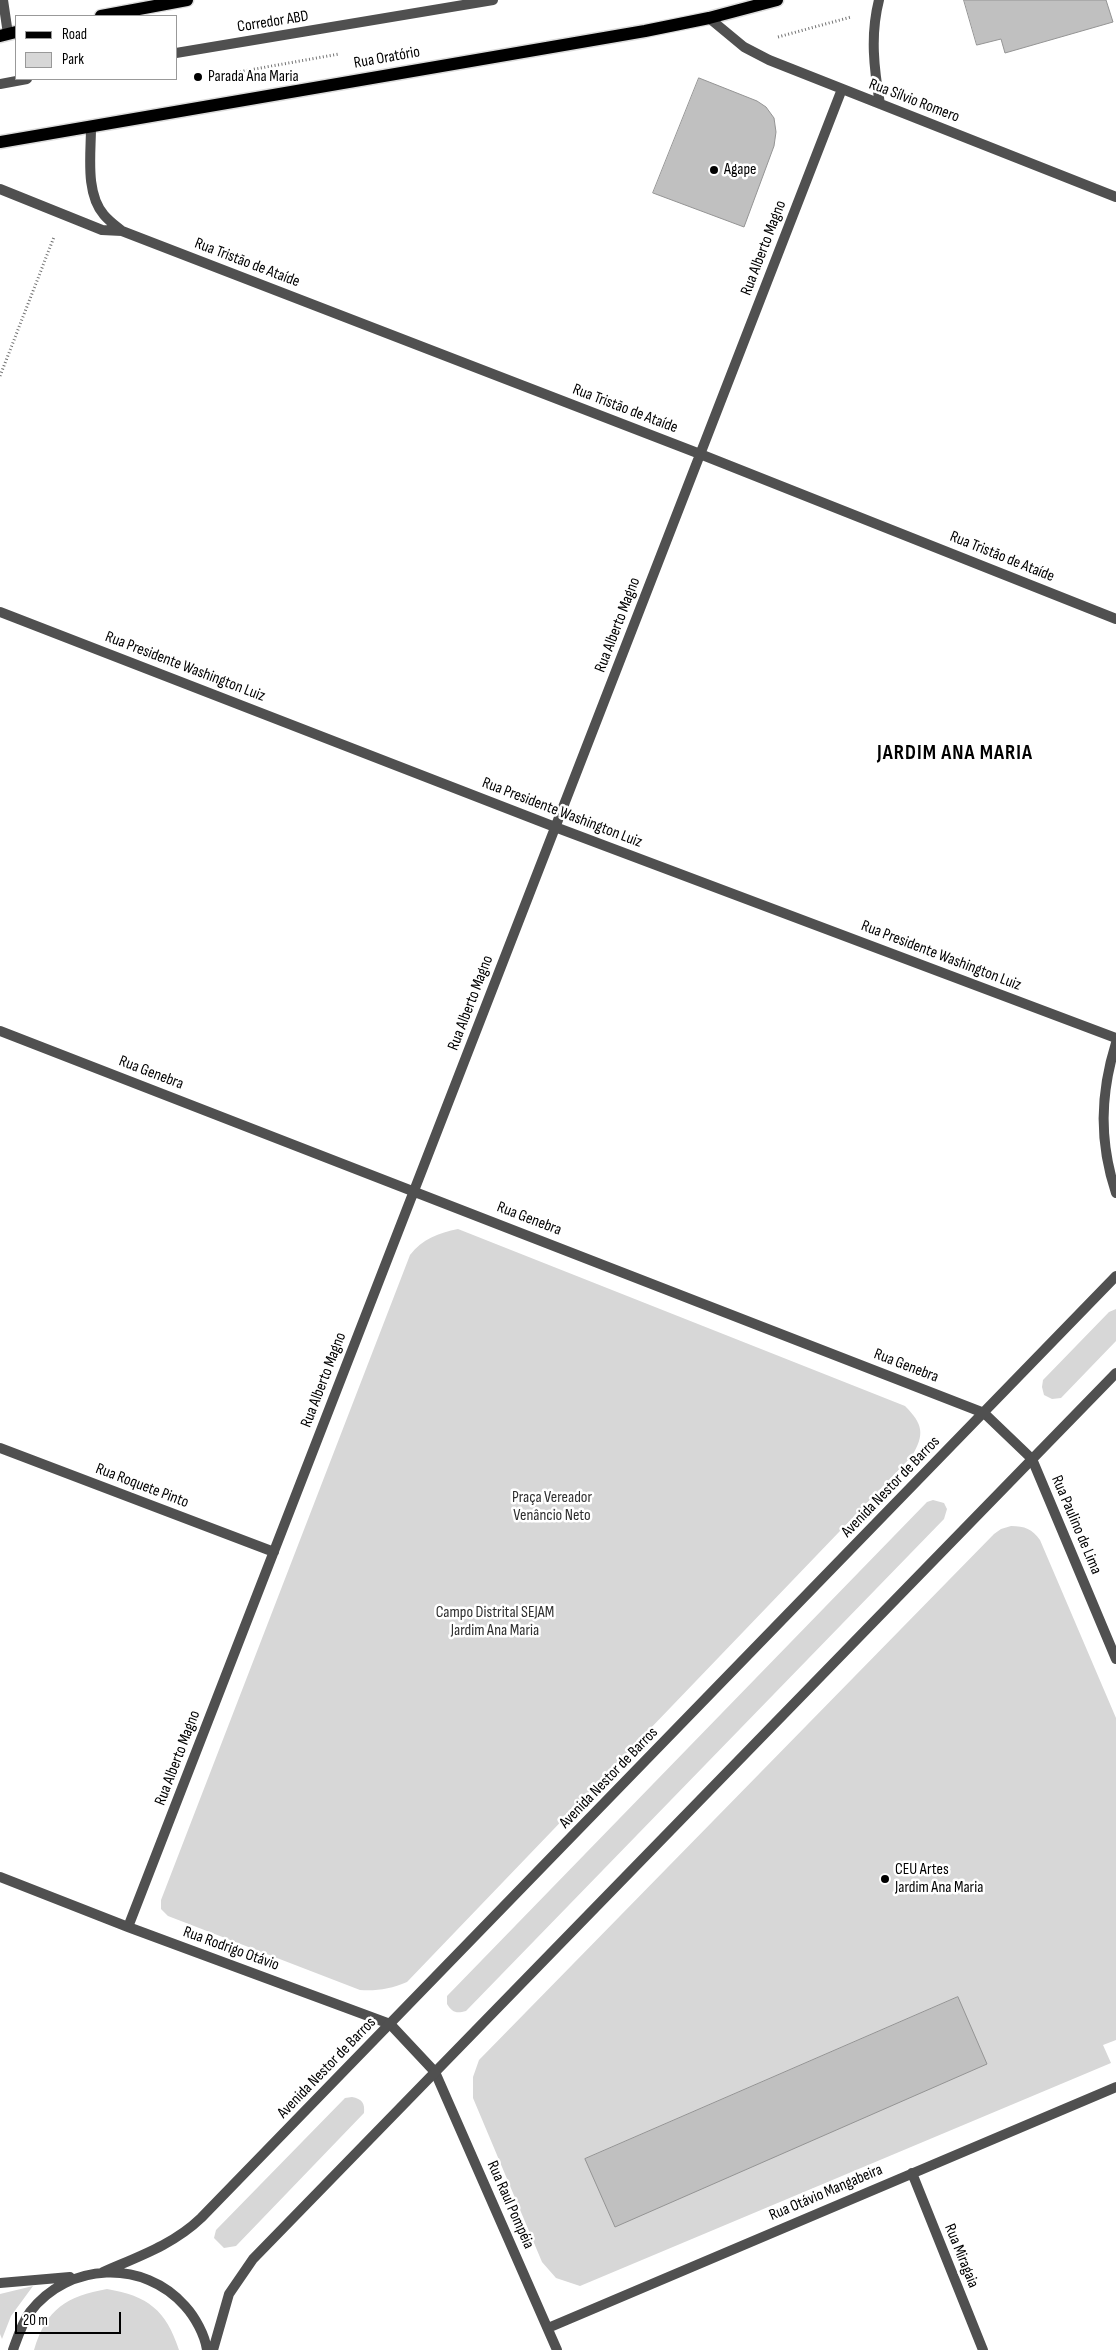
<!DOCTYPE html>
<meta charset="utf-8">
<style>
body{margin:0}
#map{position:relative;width:1116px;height:2350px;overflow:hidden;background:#fff;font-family:"Sofia Sans Condensed",sans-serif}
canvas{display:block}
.legend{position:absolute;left:15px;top:15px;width:162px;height:65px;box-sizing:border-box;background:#fff;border:1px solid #999;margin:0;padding:6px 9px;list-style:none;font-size:15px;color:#000}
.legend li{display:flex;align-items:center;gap:10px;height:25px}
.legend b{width:25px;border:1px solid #999}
.scale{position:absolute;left:15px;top:2312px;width:106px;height:22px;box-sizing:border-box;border:2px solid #000;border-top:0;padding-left:6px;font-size:15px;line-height:18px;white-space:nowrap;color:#000;-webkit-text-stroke:4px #fff;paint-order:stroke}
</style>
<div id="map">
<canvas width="1116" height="2350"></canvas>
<ul class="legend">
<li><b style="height:6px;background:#000"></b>Road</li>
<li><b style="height:14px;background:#d7d7d7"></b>Park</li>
</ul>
<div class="scale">20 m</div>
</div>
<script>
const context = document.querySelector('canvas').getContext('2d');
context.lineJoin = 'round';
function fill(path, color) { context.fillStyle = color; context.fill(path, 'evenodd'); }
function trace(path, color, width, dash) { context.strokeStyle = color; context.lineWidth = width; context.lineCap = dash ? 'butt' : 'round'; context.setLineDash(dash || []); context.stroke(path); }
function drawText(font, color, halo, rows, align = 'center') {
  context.font = font + ' "Sofia Sans Condensed",sans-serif'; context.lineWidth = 5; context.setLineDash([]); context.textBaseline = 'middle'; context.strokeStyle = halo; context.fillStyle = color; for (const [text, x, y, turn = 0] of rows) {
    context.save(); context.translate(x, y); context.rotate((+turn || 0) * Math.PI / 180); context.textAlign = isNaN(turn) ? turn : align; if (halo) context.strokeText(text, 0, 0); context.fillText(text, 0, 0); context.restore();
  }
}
fill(new Path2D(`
 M458 1229 905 1406C923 1424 925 1434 912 1456L407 1982C391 1989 377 1991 360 1990L168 1916 161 1909V1900L410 1255C422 1239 439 1233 458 1229Z
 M1116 1309V1341L1061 1398 1052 1399 1044 1395 1042 1387 1043 1380 1109 1312Z
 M933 1500 944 1503 947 1509 944 1519 466 2011C456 2014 452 2012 447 2004V1996L927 1502Z
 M1011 1526C1025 1526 1032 1529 1040 1540L1116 1718V2040L1103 2045 1111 2063 580 2286 556 2278 542 2262 473 2098V2077L479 2060 994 1534 1001 1529Z
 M352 2097C362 2099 365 2103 364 2113L236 2246 224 2248 214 2238 216 2230 345 2098Z
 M33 2286 11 2316 2 2339 0 2334V2294Z
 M107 2289C148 2296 166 2310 179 2350H34C46 2309 67 2296 107 2289Z`), '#d7d7d7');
const building = new Path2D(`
 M964 0H1106L1113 22 1005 53 1001 39 977 45Z
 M699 78 757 101 766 107 774 118 776 132 774 146 744 227 653 193Z
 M958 1997 987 2064 615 2227 585 2159Z`);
fill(building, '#c0c0c0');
trace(building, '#949494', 1);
const primary = new Path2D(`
 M101 16 187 0
 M0 36 16 32
 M0 142 645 31 709 18 777 0`);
trace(primary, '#dbdbdb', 15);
trace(new Path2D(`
 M778 37 851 17
 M216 76 339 54
 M0 376 54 237`), '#727272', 3, [1, 2.5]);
trace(new Path2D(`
 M3 0 8 34
 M176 53 493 0
 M0 84 27 79`), '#505050', 10);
trace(new Path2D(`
 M879 0C870 35 874 69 880 104
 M709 18 744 47 769 60 1116 197
 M91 127C91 154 85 193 104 215 109 221 116 226 122 231
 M0 189 102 230 122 231 700 454 1116 619
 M0 612 555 827 1116 1038
 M0 1031 984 1413 1032 1459 1116 1659
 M0 1448 274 1552
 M0 1877 128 1927 390 2024 435 2072 557 2350
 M128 1927 842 89
 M912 2173 983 2350
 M548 2328 1116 2087`), '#505050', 10);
trace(new Path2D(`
 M1116 1043C1100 1094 1099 1142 1116 1193
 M103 2272C137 2257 173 2245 201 2218L1116 1276
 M0 2283 70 2277
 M13 2350C18 2336 22 2323 30 2312 68 2262 144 2259 185 2306 195 2317 205 2335 207 2350
 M213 2350 229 2294 253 2259 1116 1373`), '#505050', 10);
trace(primary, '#000', 12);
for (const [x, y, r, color] of [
 [198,77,5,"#000"],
 [714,170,5,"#000"],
 [885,1879,5,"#000"]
]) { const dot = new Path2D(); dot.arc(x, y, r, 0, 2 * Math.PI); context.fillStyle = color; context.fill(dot); trace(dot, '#fff', 2); }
drawText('16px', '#000', '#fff', [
 ["Corredor ABD",273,22,-9],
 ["Rua Oratório",387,58,-10],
 ["Rua Sílvio Romero",914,101,21],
 ["Rua Alberto Magno",764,248,-69],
 ["Rua Tristão de Ataíde",247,263,21],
 ["Rua Tristão de Ataíde",625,409,21],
 ["Rua Tristão de Ataíde",1002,557,22],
 ["Rua Alberto Magno",618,625,-69],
 ["Rua Presidente Washington Luiz",185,667,21],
 ["Rua Presidente Washington Luiz",562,813,21],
 ["Rua Presidente Washington Luiz",941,956,21],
 ["Rua Alberto Magno",471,1003,-69],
 ["Rua Genebra",151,1073,21],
 ["Rua Genebra",529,1219,21],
 ["Rua Genebra",906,1366,21],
 ["Rua Alberto Magno",324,1380,-69],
 ["Rua Roquete Pinto",142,1486,21],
 ["Avenida Nestor de Barros",891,1487,-46],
 ["Rua Paulino de Lima",1076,1525,67],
 ["Rua Alberto Magno",178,1758,-69],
 ["Avenida Nestor de Barros",609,1778,-46],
 ["Rua Rodrigo Otávio",231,1949,20],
 ["Avenida Nestor de Barros",327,2068,-46],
 ["Rua Otávio Mangabeira",826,2193,-23],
 ["Rua Raul Pompéia",510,2205,66],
 ["Rua Miragaia",961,2256,68]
]);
drawText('16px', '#000', '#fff', [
 ["Parada Ana Maria",208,77],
 ["Agape",724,170],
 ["CEU Artes",895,1870],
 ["Jardim Ana Maria",895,1888]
], 'left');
drawText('16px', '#2e2e2e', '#fff', [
 ["Praça Vereador",552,1498],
 ["Venâncio Neto",552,1516],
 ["Campo Distrital SEJAM",495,1613],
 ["Jardim Ana Maria",495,1631]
]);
context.letterSpacing = '1px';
drawText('bold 21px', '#000', '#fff', [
 ["JARDIM ANA MARIA",955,754]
]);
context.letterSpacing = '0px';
</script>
